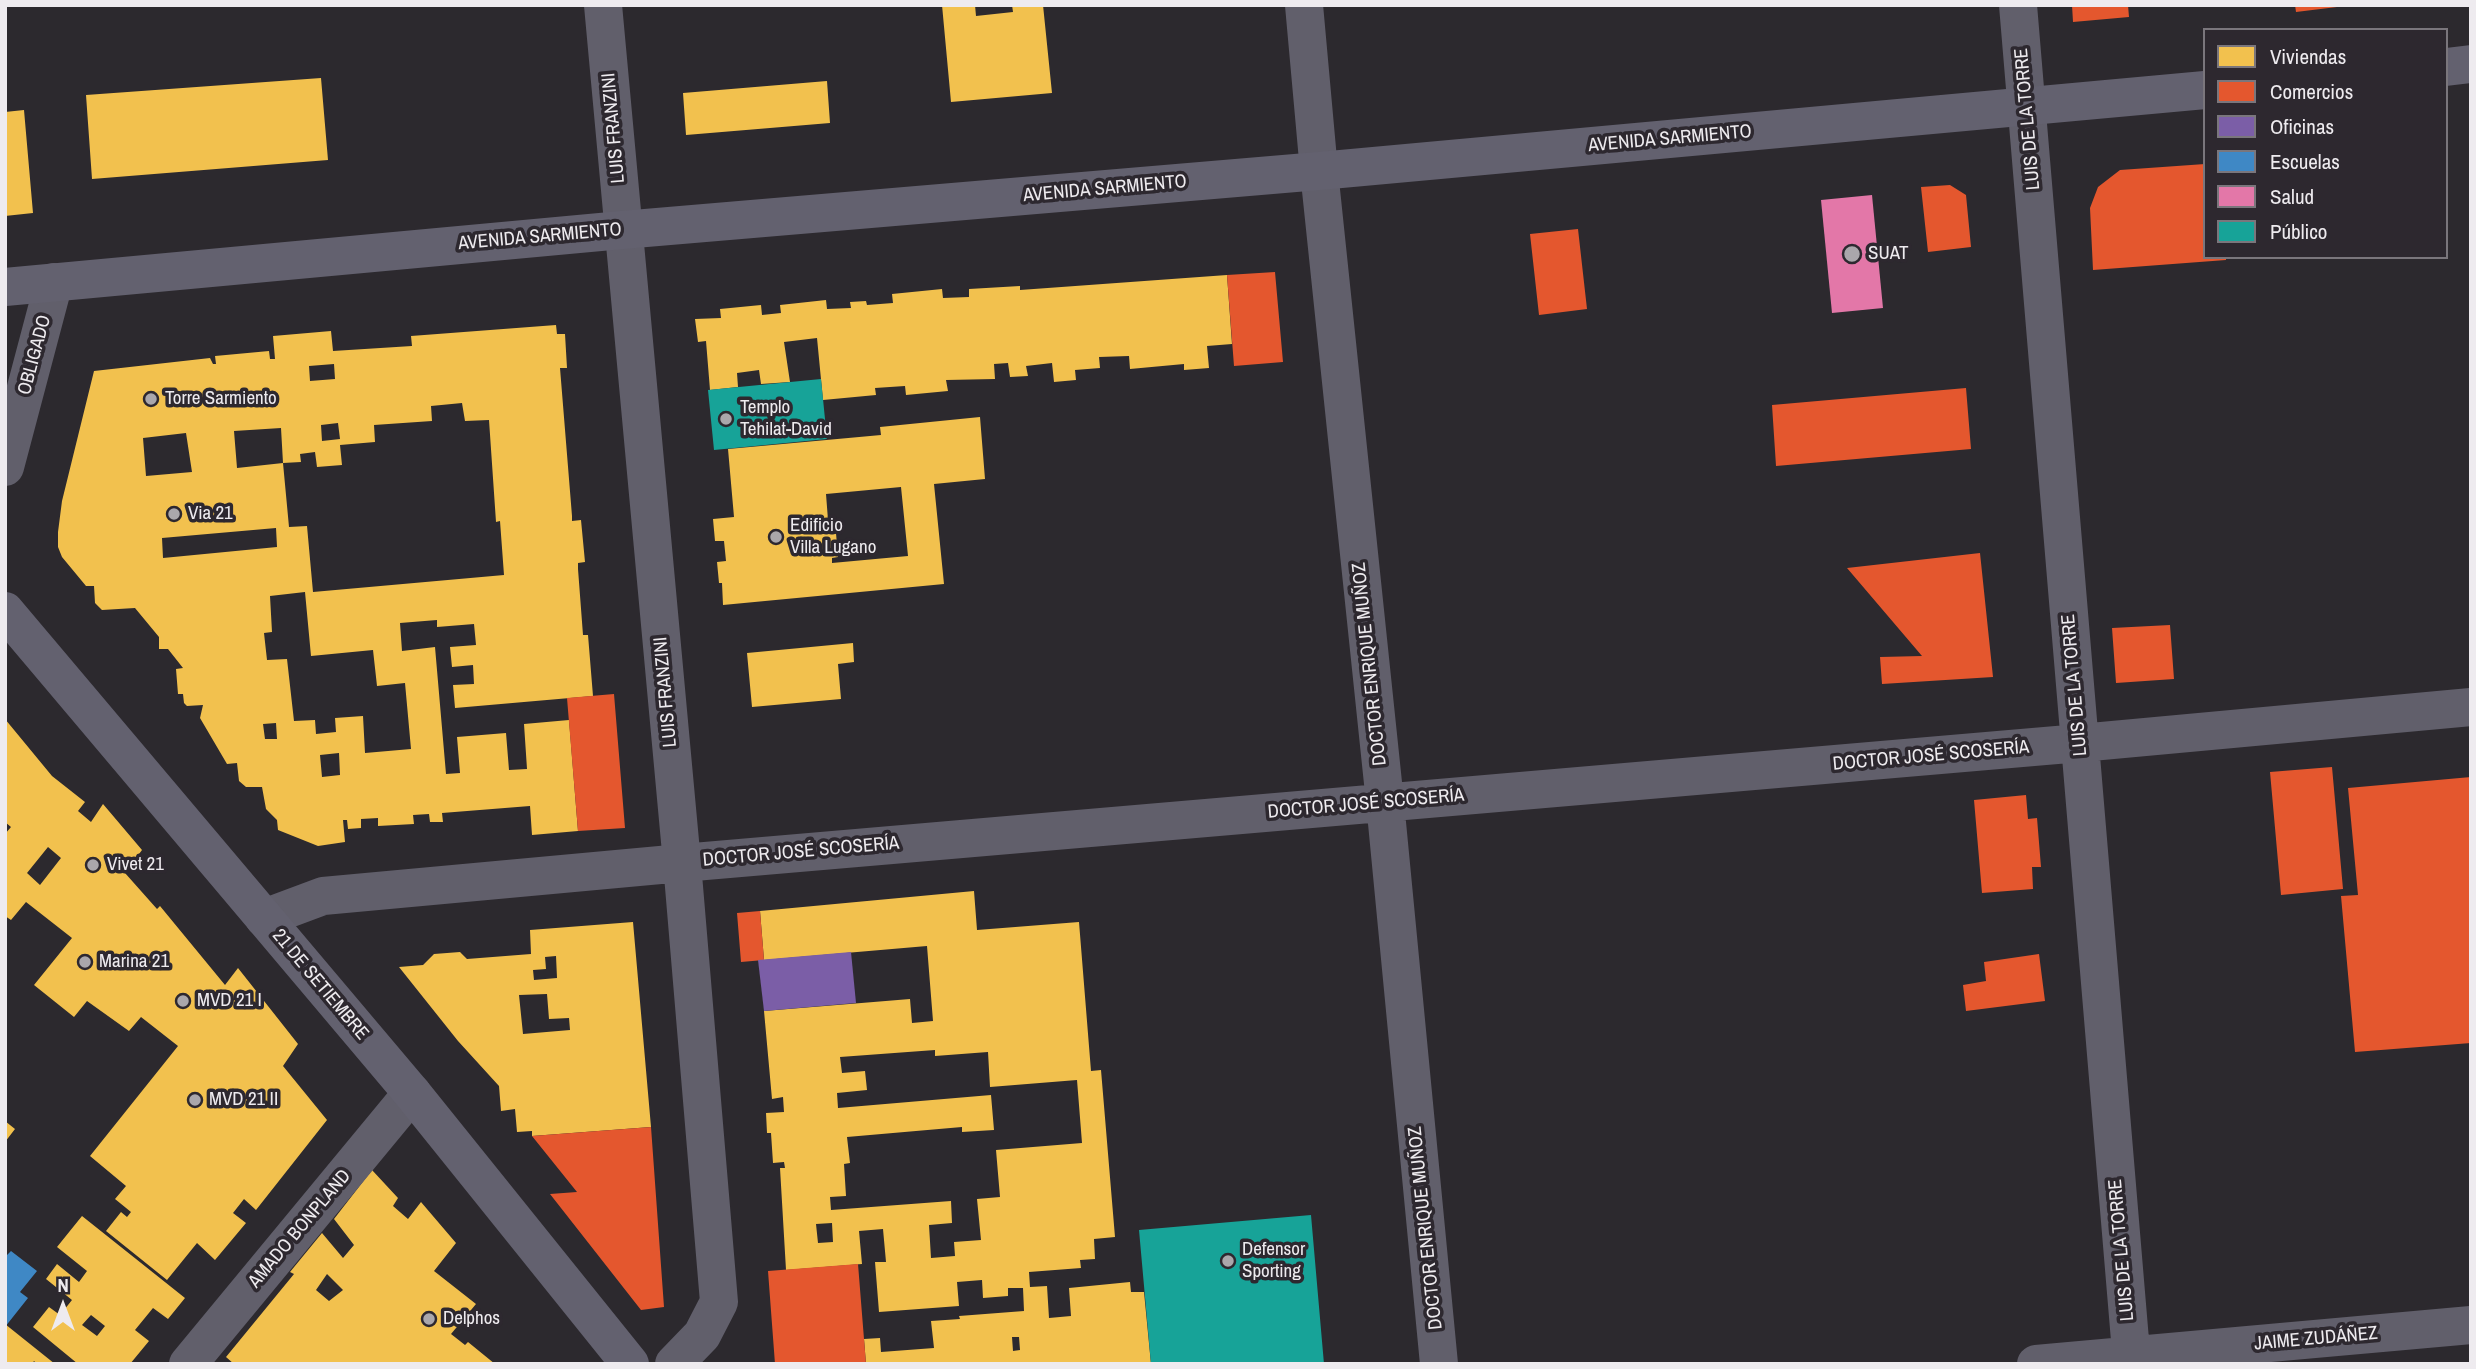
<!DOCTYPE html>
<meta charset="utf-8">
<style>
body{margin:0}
#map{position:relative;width:2476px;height:1369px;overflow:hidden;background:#2c292e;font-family:"Archivo Narrow",sans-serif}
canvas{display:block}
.frame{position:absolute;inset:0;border:7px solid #eeebef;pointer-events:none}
.legend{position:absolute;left:2203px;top:28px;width:245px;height:231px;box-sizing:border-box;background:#2d282f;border:2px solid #7a767c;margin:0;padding:9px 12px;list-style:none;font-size:21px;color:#eeebef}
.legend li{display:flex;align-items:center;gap:14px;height:35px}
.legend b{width:35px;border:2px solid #7a767c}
.north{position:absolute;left:28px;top:1271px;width:70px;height:70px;-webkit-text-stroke:5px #2d282f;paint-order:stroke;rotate:0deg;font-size:19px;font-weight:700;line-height:28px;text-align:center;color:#eeebef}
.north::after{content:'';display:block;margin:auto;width:24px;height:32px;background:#eeebef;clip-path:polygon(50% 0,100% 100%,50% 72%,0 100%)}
</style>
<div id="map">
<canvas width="2476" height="1369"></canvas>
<div class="frame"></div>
<ul class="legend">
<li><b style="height:19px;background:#f2c14e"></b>Viviendas</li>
<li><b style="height:19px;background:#e4572e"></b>Comercios</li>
<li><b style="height:19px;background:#7b5ea7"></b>Oficinas</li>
<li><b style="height:19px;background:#3f88c5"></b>Escuelas</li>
<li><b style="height:19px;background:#e377a8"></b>Salud</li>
<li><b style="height:19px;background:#17a398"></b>Público</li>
</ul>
<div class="north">N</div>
</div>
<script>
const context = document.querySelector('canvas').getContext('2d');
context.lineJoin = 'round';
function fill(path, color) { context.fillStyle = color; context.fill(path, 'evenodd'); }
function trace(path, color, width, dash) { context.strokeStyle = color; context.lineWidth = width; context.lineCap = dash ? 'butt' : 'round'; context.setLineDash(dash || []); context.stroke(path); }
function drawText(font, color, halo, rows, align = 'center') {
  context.font = font + ' "Archivo Narrow",sans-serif'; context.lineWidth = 7; context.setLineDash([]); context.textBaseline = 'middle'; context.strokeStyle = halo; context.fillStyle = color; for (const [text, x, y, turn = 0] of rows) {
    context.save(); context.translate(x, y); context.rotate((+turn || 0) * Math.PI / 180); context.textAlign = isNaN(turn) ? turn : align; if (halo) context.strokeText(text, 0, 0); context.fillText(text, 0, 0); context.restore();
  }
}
fill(new Path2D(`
 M942 5H975L976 16 1013 12 1012 5H1043L1052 93 951 102Z
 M321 78 328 160 92 179 86 95Z
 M827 81 830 123 686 135 683 93Z
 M24 110 33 213 5 216V112Z
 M1227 275 1232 344 1207 346 1209 368 1184 370V364L1130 369 1129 356 1099 357 1100 368 1075 370 1076 380 1054 382 1052 363 1026 366 1028 376 1010 377 1008 363 994 364 995 379 946 380 948 391 906 395 905 386 875 388 876 395 823 400 817 338 784 342 790 382 761 384 759 370 737 373 738 387 710 390 706 341 698 342 695 319 721 318 720 309 761 305 762 315 781 313 780 305 826 300 827 309 851 308 850 302 866 301 867 305 893 303 892 294 942 289 943 298 969 297V289L1020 286V290Z
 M556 325 557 334H565L567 368H560L572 516V521L581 520 585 562 578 563V569L583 635H588L593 696 455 708 453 685 474 684 473 665 452 667 450 647 476 645 474 624 437 627V620L400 623 402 651 435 647 446 774 460 773 457 737 506 733 509 770 527 769 524 724 569 720 578 831 532 835 530 806 442 813 443 822H430L429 814 413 815 414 824 378 826V818L361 819V828L348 829 347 820H343L345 842 318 846 278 830 277 820 266 809 262 787H246L239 781 237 763 227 764 200 718 203 705 187 706 184 703 183 694H178L176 669 183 668 168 649H159V637L135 608 102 610 95 603 94 586H86L62 557 58 547V532L62 501 94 371 210 358 213 364H216L215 356 269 351 270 359H275L273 336 331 331 333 351 412 346 411 336ZM334 364 335 379 310 381 309 366ZM462 403 465 421 489 420 496 522 500 521 504 575 313 592 307 526 289 527 283 463 301 462 300 454 315 452 317 467 342 465 340 445 375 442 374 425 432 421 431 406ZM338 423 340 439 322 441 321 425ZM281 428 283 463 237 468 234 431ZM186 433 192 472 146 476 143 438ZM276 528 277 547 163 558 162 538ZM305 592 311 656 373 650 377 686 405 683 411 749 365 753 363 716 335 718 336 732 316 734 315 720 294 721 287 659 267 660 264 633 272 632 270 596ZM276 723 277 739H265L263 724ZM339 753 340 775 322 777 320 755Z
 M980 417 985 479 934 484 944 584 723 605 722 583H719L717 562 726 561 724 541H715L713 519 734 517 728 449 881 435 880 427ZM901 487 908 556 832 563V558L838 557 836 533H829L826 494Z
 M853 643 854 662 838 664 841 699 752 707 747 653Z
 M5 719 52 776 85 802 78 811 91 822 103 804 142 850 125 873 157 909 160 906 225 985 238 968 298 1044 283 1066 327 1120 256 1210 244 1199 233 1213 246 1223 215 1260 197 1243 167 1280 106 1231 121 1212 127 1217 131 1212 115 1199 126 1186 90 1156 178 1046 141 1017 129 1031 87 1001 74 1017 34 985 72 938 26 902 11 920 5 916V834L11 827 5 822ZM48 847 61 858 40 885 27 873Z
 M974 891 977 930 1079 922 1091 1071 1101 1070 1115 1237 1094 1239 1095 1259 1080 1260 1081 1268 1029 1272 1030 1287 1047 1286 1049 1318 1071 1316 1069 1288 1130 1282 1131 1292H1144L1151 1364H866L864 1339 880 1338 881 1352 934 1348 931 1321 960 1319 959 1316 1024 1311 1023 1288H1008V1296L983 1298 982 1280 957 1282 959 1306 879 1312 875 1262H886L883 1229 859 1231 862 1264 786 1270 780 1168H785L784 1162 773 1163 771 1133H767L766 1113 784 1112 783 1097 772 1099 764 1011 910 999 912 1023 933 1021 927 946 764 960 760 911ZM935 1050V1056L988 1052 990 1087 1077 1080 1082 1143 996 1150 1000 1197 977 1199 981 1240 954 1242 955 1256 931 1258 929 1225 952 1223 951 1201 831 1210 830 1197 846 1196 844 1164 850 1163 847 1137 962 1127V1132L994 1130 991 1095 838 1108 837 1093 867 1090 865 1071 842 1073 840 1057ZM832 1223 833 1242 818 1243 816 1224ZM1012 1337H1019L1020 1350 1013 1351Z
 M633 922 651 1127 532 1136V1131L517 1132 515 1109 501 1111 499 1086 458 1041 399 967 423 965 434 954 460 952 467 959 531 954 530 930ZM556 956 557 978 534 980 533 970 546 969 545 957ZM547 994 549 1019 569 1018 570 1030 523 1034 519 995Z
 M5 1121 15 1129 5 1142Z
 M372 1170 398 1198 393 1206 408 1219 421 1202 456 1243 434 1271 476 1304 451 1334 465 1345 468 1342 495 1364H234L226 1357 294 1274 290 1272 322 1233 343 1258 354 1245 334 1219ZM327 1274 343 1290 329 1301 316 1290Z
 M82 1216 185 1298 168 1319 153 1308 135 1330 149 1341 130 1364H78L33 1327 49 1307 60 1315 72 1300 46 1279 57 1264 79 1282 87 1271 57 1247ZM91 1315 105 1326 97 1336 82 1325Z
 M5 1324 55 1364H37L34 1361 32 1364H5Z`), '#f2c14e');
fill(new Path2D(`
 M2072 5H2128L2129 17 2073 22Z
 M2295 5H2337V7L2296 12Z
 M2205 164V257H2226V260L2093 270 2090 208 2098 187 2120 170Z
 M1950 185 1966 195 1971 247 1928 252 1921 187Z
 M1578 229 1587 309 1539 315 1530 234Z
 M1275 272 1283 362 1234 366 1227 275Z
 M1966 388 1971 449 1776 466 1772 405Z
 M1980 553 1993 677 1882 684 1880 657 1922 656 1847 568Z
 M2170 625 2174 679 2116 683 2112 628Z
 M614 694 625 828 578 831 567 698Z
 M2332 767 2343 889 2281 895 2270 772Z
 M2471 777V1043L2355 1052 2341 896 2358 895 2348 788Z
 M2026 795 2028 819 2037 818 2041 867H2032L2033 889 1982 893 1974 800Z
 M760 911 764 960 741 962 737 913Z
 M2039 954 2045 1001 1966 1011 1963 985 1986 981 1984 962Z
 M651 1127 664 1307 641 1310 550 1194 577 1192 532 1136Z
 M858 1264 866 1364H775L768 1271Z`), '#e4572e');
fill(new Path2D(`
 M851 952 856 1003 764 1011 758 960Z`), '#7b5ea7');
fill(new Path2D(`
 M11 1251 37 1271 20 1292 28 1298 5 1327V1257Z`), '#3f88c5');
fill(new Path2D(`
 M1872 195 1883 308 1832 313 1821 200Z`), '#e377a8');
fill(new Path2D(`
 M821 379 827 439 714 450 708 390Z
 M1311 1215 1324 1364H1151L1139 1230Z`), '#17a398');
trace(new Path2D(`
 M603 5 682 863 719 1302 702 1335 674 1364
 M1304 5 1319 171 1385 802 1439 1364
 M2018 5 2132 1364
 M5 467 54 282
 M264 918 323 896 682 863 2080 743 2471 707
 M188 1364 412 1093
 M2036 1364 2471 1325`), '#615f6b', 38);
trace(new Path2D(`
 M2446 67 2471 64
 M5 287 622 230 1319 171 2205 90
 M5 611 412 1093 630 1364`), '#63616f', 38);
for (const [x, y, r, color] of [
 [1852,254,9,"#aaa7ab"],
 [151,399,7,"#aaa7ab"],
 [726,419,7,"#aaa7ab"],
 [174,514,7,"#aaa7ab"],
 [776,537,7,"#aaa7ab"],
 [93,865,7,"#aaa7ab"],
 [85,962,7,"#aaa7ab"],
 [183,1001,7,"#aaa7ab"],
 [195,1100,7,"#aaa7ab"],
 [1228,1261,7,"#aaa7ab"],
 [429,1319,7,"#aaa7ab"]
]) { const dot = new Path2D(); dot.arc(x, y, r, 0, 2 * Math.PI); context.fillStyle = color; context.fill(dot); trace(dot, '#2d282f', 2.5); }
drawText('19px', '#eeebef', '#2d282f', [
 ["LUIS DE LA TORRE",2028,119,-95],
 ["LUIS FRANZINI",614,128,-95],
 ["AVENIDA SARMIENTO",1670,139,-5],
 ["AVENIDA SARMIENTO",1105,189,-5],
 ["AVENIDA SARMIENTO",540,237,-5],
 ["OBLIGADO",35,355,-75],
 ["DOCTOR ENRIQUE MUÑOZ",1370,664,-96],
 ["LUIS DE LA TORRE",2075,685,-95],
 ["LUIS FRANZINI",666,692,-95],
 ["DOCTOR JOSÉ SCOSERÍA",1931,756,-5],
 ["DOCTOR JOSÉ SCOSERÍA",1366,804,-5],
 ["DOCTOR JOSÉ SCOSERÍA",801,852,-5],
 ["21 DE SETIEMBRE",320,985,50],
 ["DOCTOR ENRIQUE MUÑOZ",1426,1228,-96],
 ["AMADO BONPLAND",300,1229,-50],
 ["LUIS DE LA TORRE",2122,1250,-95],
 ["JAIME ZUDÁÑEZ",2316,1339,-5]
]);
drawText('19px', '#eeebef', '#2d282f', [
 ["SUAT",1868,254],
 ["Torre Sarmiento",165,399],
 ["Templo",740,408],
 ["Tehilat-David",740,430],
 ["Via 21",188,514],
 ["Edificio",790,526],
 ["Villa Lugano",790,548],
 ["Vivet 21",107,865],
 ["Marina 21",99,962],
 ["MVD 21 I",197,1001],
 ["MVD 21 II",209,1100],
 ["Defensor",1242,1250],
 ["Sporting",1242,1272],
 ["Delphos",443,1319]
], 'left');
</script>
